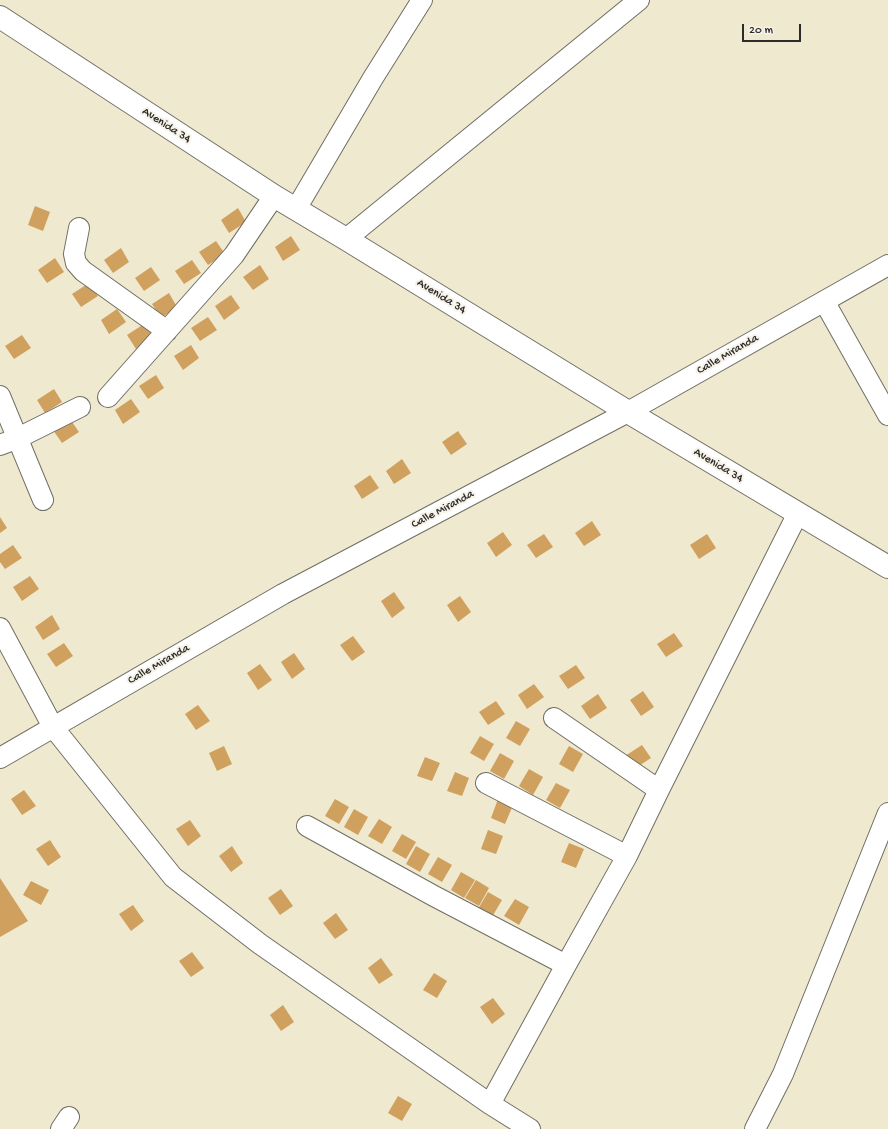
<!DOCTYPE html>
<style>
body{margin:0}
#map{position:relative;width:888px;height:1129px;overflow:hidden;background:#efe9cf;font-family:"Gochi Hand",sans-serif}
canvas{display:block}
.scale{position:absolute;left:742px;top:24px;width:59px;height:18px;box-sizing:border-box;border:2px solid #2b2b2b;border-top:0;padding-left:5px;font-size:12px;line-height:14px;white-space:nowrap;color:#2b2b2b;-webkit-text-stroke:3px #f7f3e8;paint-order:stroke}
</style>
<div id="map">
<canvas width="888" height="1129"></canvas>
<div class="scale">20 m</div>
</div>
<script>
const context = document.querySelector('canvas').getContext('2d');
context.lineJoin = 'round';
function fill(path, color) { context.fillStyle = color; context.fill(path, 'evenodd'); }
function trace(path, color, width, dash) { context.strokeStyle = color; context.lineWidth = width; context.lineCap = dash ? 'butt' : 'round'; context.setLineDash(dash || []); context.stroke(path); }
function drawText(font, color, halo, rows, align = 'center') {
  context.font = font + ' "Gochi Hand",sans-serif'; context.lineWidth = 4; context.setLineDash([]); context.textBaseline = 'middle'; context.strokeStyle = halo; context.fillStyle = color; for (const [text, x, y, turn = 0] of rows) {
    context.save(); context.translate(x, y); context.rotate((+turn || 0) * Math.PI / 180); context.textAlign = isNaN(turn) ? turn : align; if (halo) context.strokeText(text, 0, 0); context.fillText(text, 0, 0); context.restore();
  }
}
fill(new Path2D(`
 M35 206 50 212 43 231 28 225Z
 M238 208 246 222 229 233 221 220Z
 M291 236 300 250 283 261 275 247Z
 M216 241 225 254 208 265 199 252Z
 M121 248 129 262 113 273 104 260Z
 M55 258 64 272 47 283 38 270Z
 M192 260 201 273 184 284 175 271Z
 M260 265 269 279 253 290 243 277Z
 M151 267 160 280 144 291 135 278Z
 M89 283 98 296 81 307 72 294Z
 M169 293 177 307 161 318 152 304Z
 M231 295 240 308 224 320 215 306Z
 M117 309 126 322 109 334 101 320Z
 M208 317 217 330 200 341 191 328Z
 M144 324 153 337 136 349 127 335Z
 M22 335 31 348 14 359 5 346Z
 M191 345 199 358 183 370 174 356Z
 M156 375 164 388 148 399 139 386Z
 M54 389 62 402 45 413 37 400Z
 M131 399 140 412 123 424 115 410Z
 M70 419 79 432 62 443 53 430Z
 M458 431 467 444 451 455 442 442Z
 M402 459 411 473 394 484 386 471Z
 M370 475 379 488 362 499 354 486Z
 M0 517 7 528 0 533Z
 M592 521 601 535 584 546 575 533Z
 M503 532 512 545 496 557 487 543Z
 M544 534 553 547 536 558 527 545Z
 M707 534 716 548 699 559 690 545Z
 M13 545 22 558 5 569 0 562V554Z
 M30 576 39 589 22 601 13 587Z
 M394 592 405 608 392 618 381 601Z
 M460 596 471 612 458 622 447 605Z
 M52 615 60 629 43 640 35 627Z
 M674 633 683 646 666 657 657 644Z
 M353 636 365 652 352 661 340 645Z
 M64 643 73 656 56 667 47 654Z
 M294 653 305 669 292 679 281 662Z
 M260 664 272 680 258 690 247 673Z
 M576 665 585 678 568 689 559 676Z
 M534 684 544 697 527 709 518 695Z
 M643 691 654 707 641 716 630 700Z
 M598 694 607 708 590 719 581 706Z
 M496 701 505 714 488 725 479 712Z
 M198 705 210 721 196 730 185 714Z
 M516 721 530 729 520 746 506 738Z
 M480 736 494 744 484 761 470 753Z
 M642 745 651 758 634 769 625 756Z
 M224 746 232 764 217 771 209 753Z
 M569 746 583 754 573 772 559 764Z
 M500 753 514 761 504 779 490 771Z
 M425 757 440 763 432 781 417 776Z
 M529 769 543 777 533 795 519 786Z
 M455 772 469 778 462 796 447 791Z
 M556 783 570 790 560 808 546 800Z
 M24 790 36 806 22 815 11 799Z
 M335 799 349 807 339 824 325 816Z
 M498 799 513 805 505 824 491 818Z
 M354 809 368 817 358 835 344 827Z
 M379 819 392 827 382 844 368 836Z
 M190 820 201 836 188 846 176 829Z
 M488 830 503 836 496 854 481 849Z
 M402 834 416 842 406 859 392 851Z
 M50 840 61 857 48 866 36 849Z
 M569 843 584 849 576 868 561 862Z
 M232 846 243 863 231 872 219 856Z
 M416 846 430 854 420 872 406 864Z
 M438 857 452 865 442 882 428 874Z
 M461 872 475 880 464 898 451 890Z
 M0 878 28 921 0 937Z
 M476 880 489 888 479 906 465 898Z
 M31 881 49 890 41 905 23 895Z
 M281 889 293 906 280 915 268 898Z
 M488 892 502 900 492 917 478 909Z
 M515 899 529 907 519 925 504 916Z
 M133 905 144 921 131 931 119 914Z
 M336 913 348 930 335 939 323 923Z
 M192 952 204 968 191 977 179 961Z
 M381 958 393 975 379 984 368 968Z
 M434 973 447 981 437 998 423 990Z
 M493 998 505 1014 492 1024 480 1007Z
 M283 1005 294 1022 281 1031 270 1015Z
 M398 1096 412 1104 402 1121 388 1113Z`), '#d0a05f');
const street = new Path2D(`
 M296 209 373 78 422 0
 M79 228 74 254 76 263 83 271 167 331
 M346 239 639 0
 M824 301 888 415
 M0 396 43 500
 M108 397 234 255 274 196
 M0 445 18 438 80 407
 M0 628 53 727 173 877 260 944 490 1104 530 1129
 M554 718 659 790
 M0 758 283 594 628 412 888 265
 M486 783 627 856
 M307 826 434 896 566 965
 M490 1104 566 965 627 856 659 790 798 513
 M61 1129 69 1117
 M755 1129 783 1074 888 813`);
const secondary = new Path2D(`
 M0 17 274 196 346 239 628 412 888 567`);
trace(street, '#706e64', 22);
trace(secondary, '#706e64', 24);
trace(street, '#fff', 20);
trace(secondary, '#fff', 22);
drawText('12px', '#2b2b2b', '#f7f3e8', [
 ["Avenida 34",166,126,33],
 ["Avenida 34",441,297,32],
 ["Calle Miranda",728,355,-30],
 ["Avenida 34",718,466,31],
 ["Calle Miranda",443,510,-28],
 ["Calle Miranda",159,665,-30]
]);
</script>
